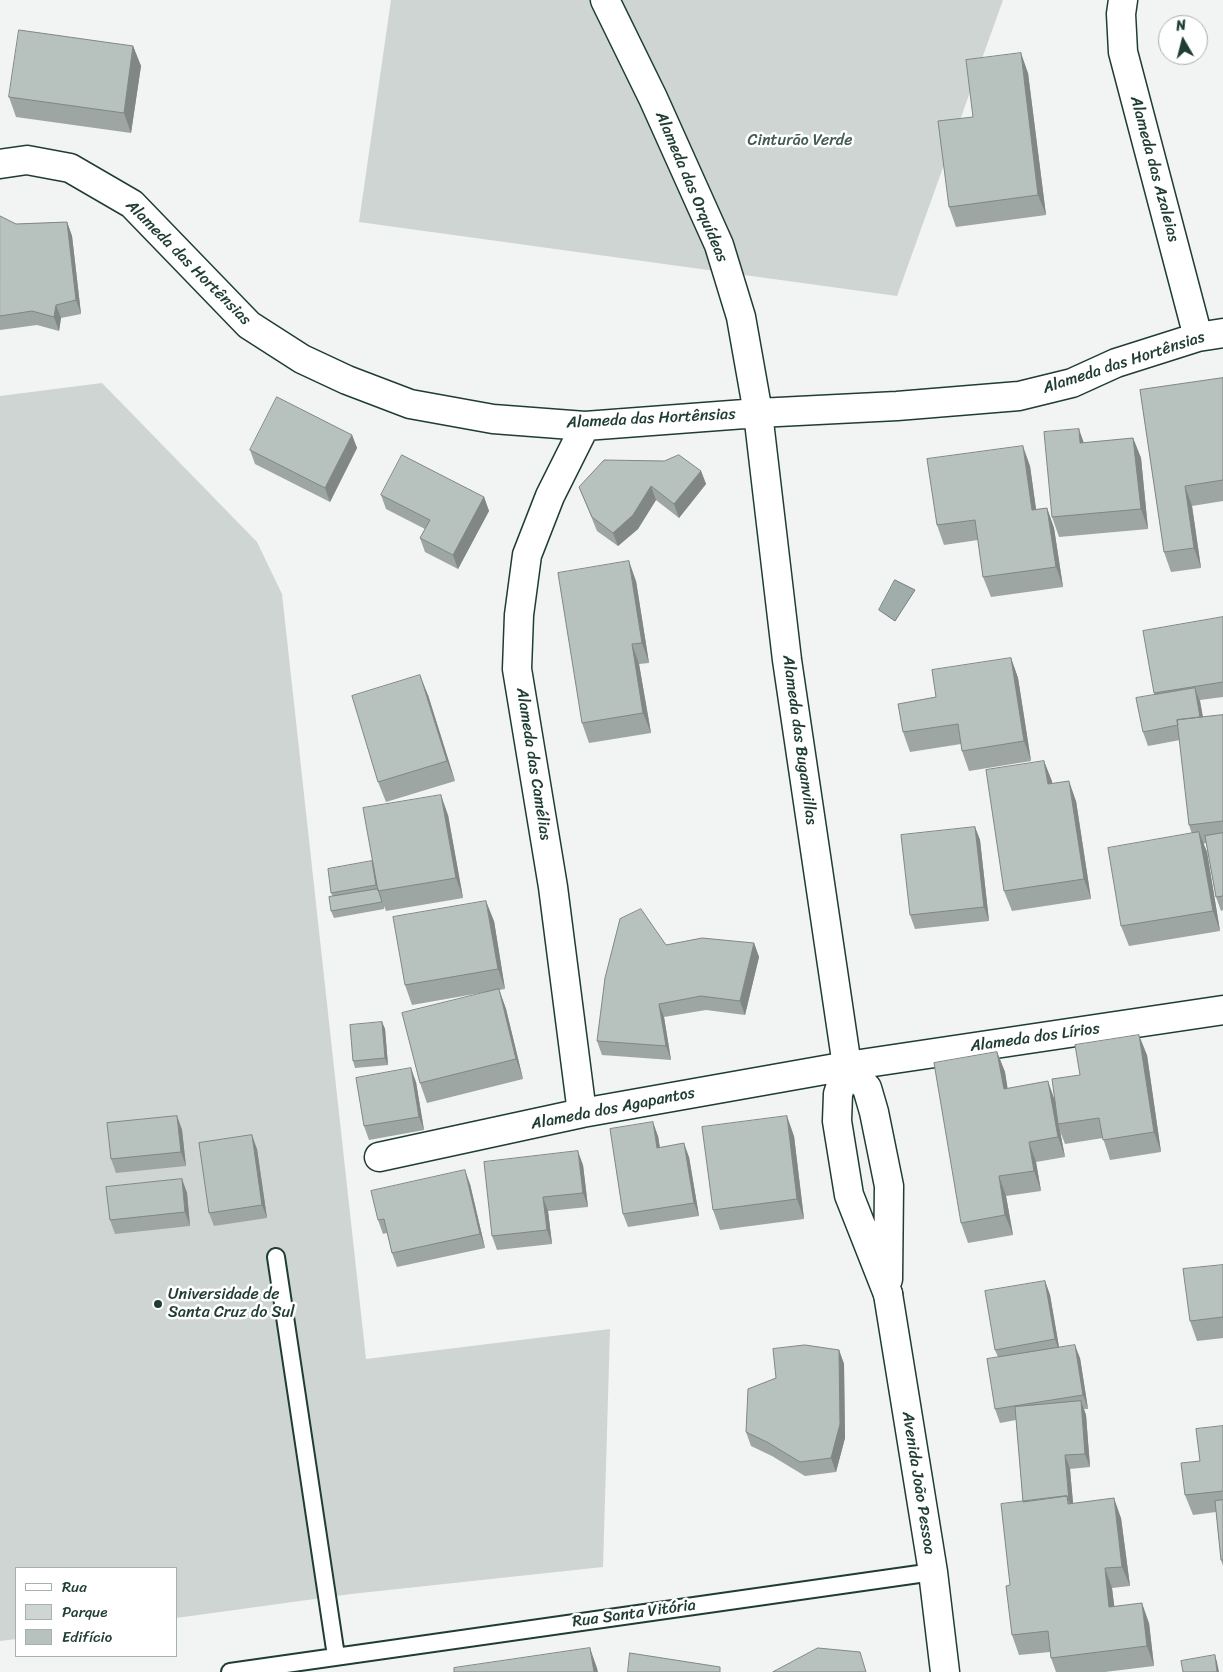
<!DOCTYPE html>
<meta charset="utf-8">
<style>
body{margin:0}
#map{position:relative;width:1223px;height:1672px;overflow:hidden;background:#f2f3f3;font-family:Sriracha,sans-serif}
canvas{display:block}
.legend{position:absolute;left:15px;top:1567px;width:162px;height:90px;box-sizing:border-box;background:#fff;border:1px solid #a5b1ae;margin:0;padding:6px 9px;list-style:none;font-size:15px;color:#1f3d34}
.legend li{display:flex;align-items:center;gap:10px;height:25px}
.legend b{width:25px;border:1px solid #a5b1ae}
.north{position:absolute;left:1158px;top:15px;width:50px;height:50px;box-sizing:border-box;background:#fff;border:1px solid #a5b1ae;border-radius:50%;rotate:352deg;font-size:14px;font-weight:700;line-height:20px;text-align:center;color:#1f3d34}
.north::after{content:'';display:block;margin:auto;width:18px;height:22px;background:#1f3d34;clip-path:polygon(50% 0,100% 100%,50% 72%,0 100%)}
</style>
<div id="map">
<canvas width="1223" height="1672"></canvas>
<ul class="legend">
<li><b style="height:6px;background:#fff"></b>Rua</li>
<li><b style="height:14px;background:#ced5d3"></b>Parque</li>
<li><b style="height:14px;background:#b7c1bd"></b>Edifício</li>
</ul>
<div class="north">N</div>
</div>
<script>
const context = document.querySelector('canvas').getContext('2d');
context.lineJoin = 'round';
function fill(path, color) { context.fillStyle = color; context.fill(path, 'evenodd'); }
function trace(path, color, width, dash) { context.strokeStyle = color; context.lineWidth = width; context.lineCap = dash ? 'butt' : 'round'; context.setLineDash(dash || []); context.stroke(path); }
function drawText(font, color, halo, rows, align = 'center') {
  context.font = font + ' Sriracha,sans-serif'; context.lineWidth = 5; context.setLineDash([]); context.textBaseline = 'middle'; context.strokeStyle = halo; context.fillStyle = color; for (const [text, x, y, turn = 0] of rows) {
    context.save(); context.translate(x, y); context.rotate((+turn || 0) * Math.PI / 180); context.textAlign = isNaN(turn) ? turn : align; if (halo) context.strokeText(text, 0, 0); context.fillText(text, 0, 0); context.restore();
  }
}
fill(new Path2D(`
 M391 0H1003L897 296 359 222Z
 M102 383 257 542 282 594 366 1359 610 1329 603 1567 351 1594 176 1618V1568H16V1639L0 1641V396Z`), '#ced5d3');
const water = new Path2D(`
 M895 580 915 590 895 621 879 610Z`);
fill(water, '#a1adaa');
trace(water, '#6d807b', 1);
const service = new Path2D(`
 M276 1257 336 1656
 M230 1672 933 1572`);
const minor = new Path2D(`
 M605 0 653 98 719 245 741 317 758 413 787 660 847 1066 838 1094 837 1121 849 1195 888 1294
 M1123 0 1121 14 1123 52 1198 337
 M0 164 27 160 70 168 132 204 249 325 302 359 347 380 410 404 493 419 585 426 758 413 897 406 1019 396 1072 383 1116 363 1198 337 1223 333
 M847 1066 867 1088 874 1112 889 1186 888 1279
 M582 1113 553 887 517 669 519 615 527 555 550 496 585 426
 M379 1157 582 1113 847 1066 1223 1010`);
const tertiary = new Path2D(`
 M888 1294 933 1572 945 1672`);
trace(service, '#1f3d34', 20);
trace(minor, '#1f3d34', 31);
trace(tertiary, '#1f3d34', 31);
trace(service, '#fff', 16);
trace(minor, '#fff', 28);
trace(tertiary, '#fff', 28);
fill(new Path2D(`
 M133 46 141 66 131 133 16 117 9 97Z
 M1028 73 1046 215 956 227 949 207 973 117Z
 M0 216 16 224 67 222 72 236 81 314 61 318 59 331 37 325 0 330Z
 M1223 378V501L1192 506 1201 568 1171 572 1164 552 1140 390Z
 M352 435 357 448 330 502 255 464 250 450Z
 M1133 438 1141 458 1148 529 1059 537 1052 517 1084 443Z
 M1030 466 1036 510 1047 508 1054 528 1063 587 991 597 983 577 978 540 944 545 937 525Z
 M701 471 706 484 679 518 656 500 638 529 618 546 597 531 579 487Z
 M381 495 484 497 489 511 458 569 425 552 420 538 425 529 386 509Z
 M636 581 649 663 639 664 651 733 589 743 582 723Z
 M1223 617V697L1200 700 1203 717 1223 715V910L1221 911 1216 897 1206 843 1203 844 1207 852 1220 931 1129 946 1121 926 1192 834 1189 825 1180 740 1148 746 1143 732 1154 695V693Z
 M1011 658 1018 678 1031 761 969 771 962 751 961 744 910 752 903 732 936 697Z
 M428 695 455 781 386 802 378 782Z
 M1044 761 1052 783 1076 801 1091 899 1012 911 1004 891Z
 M448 815 463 898 386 911 384 906V909L334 918 331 911 333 897 331 893 372 861 374 868Z
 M975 827 980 840 989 921 915 929 910 915Z
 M494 921 505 989 499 990 506 1009 523 1079 427 1103 420 1083 486 992 412 1005 405 985Z
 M754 943 759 957 745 1015 706 1010 664 1017 671 1060 602 1055 597 1041 666 945Z
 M382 1022 385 1029 388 1065 355 1068 353 1061Z
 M997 1052 1005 1072 1007 1088 1054 1099 1080 1075 1147 1055 1161 1152 1110 1160 1103 1138 1065 1144 1060 1131 1065 1157 1036 1162 1041 1191 1006 1196 1013 1235 968 1243 961 1223Z
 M416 1082 424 1130 369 1140 364 1126Z
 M177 1116 182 1130 186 1166 116 1173 111 1159Z
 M658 1136 660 1148 689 1157 699 1216 628 1227 623 1214Z
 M794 1136 804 1219 720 1230 713 1210Z
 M257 1149 267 1218 214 1226 209 1213Z
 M583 1165 588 1207 548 1211 552 1244 497 1250 492 1236Z
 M182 1179 187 1193 190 1226 115 1234 110 1220Z
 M470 1184 485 1248 397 1267 392 1253 387 1233 383 1234 378 1220Z
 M1223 1265V1338L1197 1341 1190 1321Z
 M1045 1281 1050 1295 1059 1347 1080 1358 1088 1409H1084L1086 1415 1090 1467 1070 1469 1073 1503 1121 1518 1130 1586 1112 1588 1114 1606 1149 1623 1154 1666 1105 1672H1056L1051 1658 1050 1652 1019 1655 1012 1635 1010 1585 1023 1502 1016 1420 1000 1423 995 1409 998 1357 995 1350Z
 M839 1350 844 1364 845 1438 836 1472 805 1476 772 1456 751 1446 746 1432 776 1378Z
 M1223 1426V1566L1221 1560 1216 1512 1193 1515 1185 1495 1200 1461Z`), '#9da6a3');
fill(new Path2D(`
 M133 46 141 66 131 133 124 113Z
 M1021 53 1028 73 1046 215 1038 195Z
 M67 222 72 236 81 314 76 300Z
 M56 305 61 318 59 331 54 317Z
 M1079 429 1086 449 1080 443Z
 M352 435 357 448 330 502 325 488Z
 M1133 438 1141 458 1148 529 1141 509Z
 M1023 446 1030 466 1039 530 1032 510Z
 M701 471 706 484 679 518 674 504Z
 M651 486 656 500 638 529 618 546 613 533Z
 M1185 486 1192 506 1201 568 1194 548Z
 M484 497 489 511 458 569 453 555Z
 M1047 508 1054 528 1063 587 1056 567Z
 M629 561 636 581 649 663 642 643Z
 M632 644 639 664 651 733 643 713Z
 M1011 658 1018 678 1031 761 1024 741Z
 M420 675 428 695 455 781 447 761Z
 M1195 688 1200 702 1206 735 1201 721Z
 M1044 761 1052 781 1055 804 1048 784Z
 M1069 781 1076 801 1091 899 1084 879Z
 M441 795 448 815 463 898 456 878Z
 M975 827 980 840 989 921 984 907Z
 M1199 832 1207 852 1220 931 1213 911Z
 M372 861 374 868 379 892 376 885Z
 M486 901 494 921 505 989 498 969Z
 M754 943 759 957 745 1015 740 1001Z
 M499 989 506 1009 523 1079 516 1059Z
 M659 1004 664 1017 671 1060 666 1046Z
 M382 1022 385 1029 388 1065 385 1058Z
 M1139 1035 1147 1055 1161 1152 1154 1132Z
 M997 1052 1005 1072 1011 1109 1004 1089Z
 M411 1068 416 1082 424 1130 419 1117Z
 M1048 1081 1055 1101 1058 1124 1060 1131 1065 1157 1058 1137Z
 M177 1116 182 1130 186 1166 181 1152Z
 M787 1116 794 1136 804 1219 797 1199Z
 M653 1122 658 1136 662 1162 657 1148Z
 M252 1135 257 1149 267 1218 262 1205Z
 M1029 1142 1036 1162 1041 1191 1034 1171Z
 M684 1143 689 1157 699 1216 694 1203Z
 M578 1151 583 1165 588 1207 583 1193Z
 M465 1170 470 1184 485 1248 480 1234Z
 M999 1176 1006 1196 1013 1235 1005 1215Z
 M182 1179 187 1193 190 1226 185 1212Z
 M543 1197 548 1211 552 1244 547 1230Z
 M1045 1281 1050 1295 1060 1353 1055 1339Z
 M1075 1345 1080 1358 1088 1409 1083 1395Z
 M839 1350 844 1364 845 1438 836 1472 831 1458Z
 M1081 1401 1086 1415 1090 1467 1085 1454Z
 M1065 1455 1070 1469 1074 1514 1069 1501Z
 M1114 1498 1121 1518 1130 1586 1122 1567Z
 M1105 1568 1112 1588 1117 1627 1109 1607Z
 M1142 1603 1149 1623 1154 1666 1147 1646Z
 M590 1648 597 1668 598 1672H594Z
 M1215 1655 1217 1662 1219 1672H1217Z`), '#808784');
const building = new Path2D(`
 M19 30 133 46 124 113 9 97Z
 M1021 53 1038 195 949 207 938 121 973 117 966 60Z
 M0 216 16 224 67 222 76 300 56 305 54 317 32 311 0 316Z
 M1223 378V480L1185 486 1194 548 1164 552 1140 390Z
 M277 397 352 435 325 488 250 450Z
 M1079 429 1080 443 1133 438 1141 509 1052 517 1044 432Z
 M1023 446 1032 510 1047 508 1056 567 983 577 975 520 937 525 927 459Z
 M402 455 484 497 453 555 420 538 430 520 381 495Z
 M679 455 701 471 674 504 651 486 633 515 613 533 592 517 579 487 604 460 664 461Z
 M629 561 642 643 632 644 643 713 582 723 558 573Z
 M1223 617V682L1154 693 1143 631Z
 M1011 658 1024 741 962 751 958 724 903 732 898 704 936 697 932 670Z
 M420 675 447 761 378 782 352 696Z
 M1195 688 1200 717 1177 720 1178 725 1143 732 1136 698Z
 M1223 715V821L1189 825 1177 720Z
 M1044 761 1048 784 1069 781 1084 879 1004 891 986 770Z
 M441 795 456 878 378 891 363 808Z
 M975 827 984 907 910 915 901 835Z
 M1199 832 1213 911 1121 926 1108 848Z
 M1223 833V896L1216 897 1205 836Z
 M372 861 376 885 331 893 328 869Z
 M378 889 382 902 331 911 329 897Z
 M486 901 498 969 405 985 393 917Z
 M641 909 666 945 702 938 754 943 740 1001 701 996 659 1004 666 1046 597 1041 605 978 620 919Z
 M499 989 516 1059 420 1083 402 1013Z
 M382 1022 385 1058 353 1061 350 1025Z
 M1139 1035 1154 1132 1103 1140 1099 1118 1058 1124 1052 1079 1080 1075 1075 1045Z
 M997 1052 1004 1089 1048 1081 1058 1137 1029 1142 1034 1171 999 1176 1005 1215 961 1223 934 1063Z
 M411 1068 419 1117 364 1126 356 1078Z
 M177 1116 181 1152 111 1159 107 1123Z
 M787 1116 797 1199 713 1210 702 1127Z
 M653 1122 657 1148 684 1143 694 1203 623 1214 610 1129Z
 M252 1135 262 1205 209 1213 199 1143Z
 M578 1151 583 1193 543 1197 547 1230 492 1236 484 1162Z
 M465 1170 480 1234 392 1253 384 1219 378 1220 371 1191Z
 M182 1179 185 1212 110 1220 106 1187Z
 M1223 1265V1317L1190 1321 1183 1269Z
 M1045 1281 1055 1339 995 1350 985 1291Z
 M805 1345 839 1350 840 1424 831 1458 800 1462 767 1442 746 1432 748 1389 776 1378 773 1349Z
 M1075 1345 1083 1395 995 1409 987 1359Z
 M1081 1401 1085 1454 1065 1455 1069 1501 1067 1496 1023 1502 1015 1407Z
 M1223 1426V1491L1185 1495 1181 1463 1200 1461 1196 1429Z
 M1067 1496 1068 1504 1114 1498 1122 1567 1105 1568 1109 1607 1142 1603 1147 1646 1051 1658 1048 1631 1012 1635 1006 1586 1010 1585 1001 1504Z
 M1223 1500V1560H1221L1215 1501Z
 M590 1648 594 1672H454V1668Z
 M818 1648 860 1652 866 1672H773Z
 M630 1653 720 1667V1672H628Z
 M1215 1655 1217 1672H1183L1181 1661Z`);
fill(building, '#b7c1bd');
trace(building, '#808784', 1);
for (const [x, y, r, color] of [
 [158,1304,5,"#1f3d34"]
]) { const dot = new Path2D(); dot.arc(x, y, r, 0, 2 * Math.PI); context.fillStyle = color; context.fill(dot); trace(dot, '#fff', 2); }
drawText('16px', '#425b54', '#fff', [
 ["Cinturão Verde",800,141]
]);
drawText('16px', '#1f3d34', '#fff', [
 ["Alameda das Azaleias",1154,169,75],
 ["Alameda das Orquídeas",691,187,67],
 ["Alameda das Hortênsias",188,263,45],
 ["Alameda das Hortênsias",1124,363,-18],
 ["Alameda das Hortênsias",651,419,-3],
 ["Alameda das Buganvillas",799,740,82],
 ["Alameda das Camélias",533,764,81],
 ["Alameda dos Lírios",1035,1038,-8],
 ["Alameda dos Agapantos",613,1109,-11],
 ["Avenida João Pessoa",918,1483,81],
 ["Rua Santa Vitória",634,1614,-8]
]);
drawText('16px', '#1f3d34', '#fff', [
 ["Universidade de",168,1295],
 ["Santa Cruz do Sul",168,1313]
], 'left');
</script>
